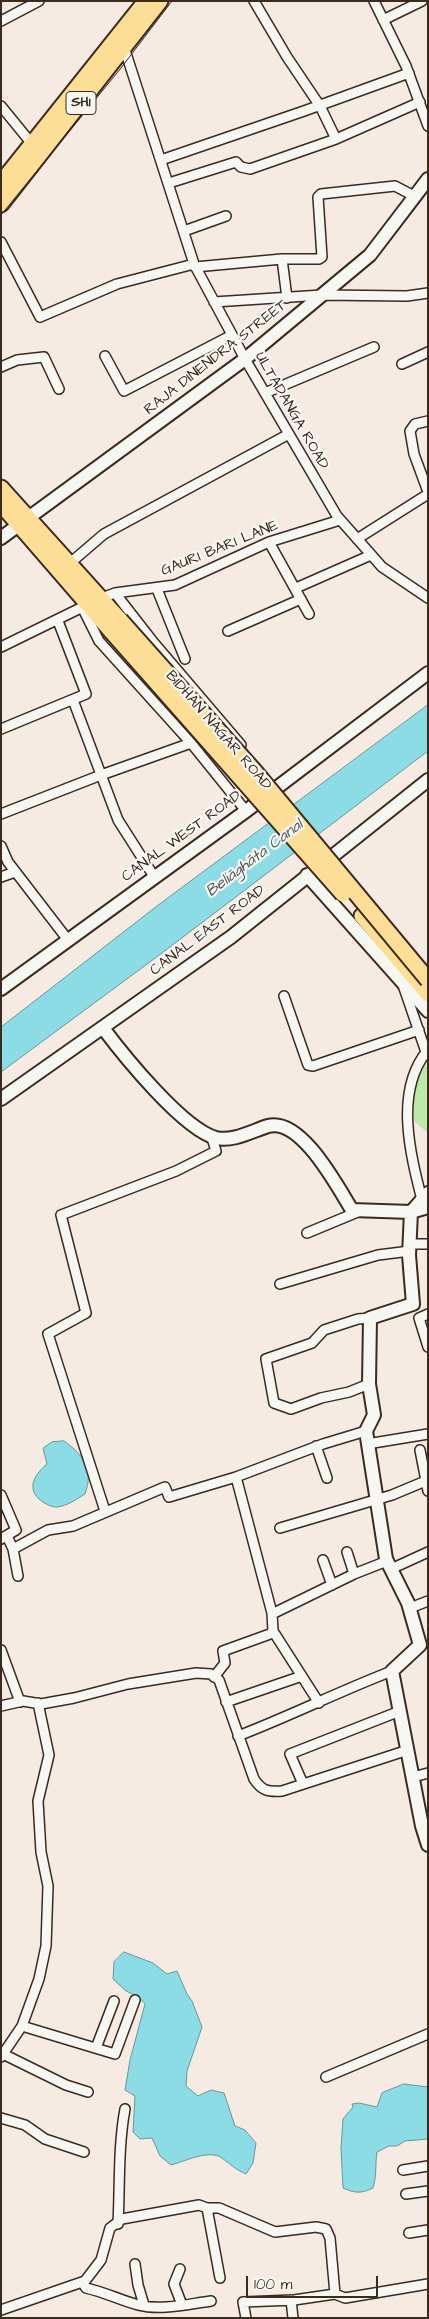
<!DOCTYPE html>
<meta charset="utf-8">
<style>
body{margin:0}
#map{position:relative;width:429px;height:2319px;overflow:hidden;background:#f5ebe2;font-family:"Architects Daughter",sans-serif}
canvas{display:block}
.frame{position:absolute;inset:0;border:2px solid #3b2a1e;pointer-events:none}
.scale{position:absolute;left:246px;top:2276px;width:132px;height:22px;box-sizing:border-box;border:2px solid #3b2a1e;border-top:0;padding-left:6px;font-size:15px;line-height:18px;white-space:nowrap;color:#3b2a1e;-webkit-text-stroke:4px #f6f6f2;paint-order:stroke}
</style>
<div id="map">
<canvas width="429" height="2319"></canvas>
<div class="frame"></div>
<div class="scale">100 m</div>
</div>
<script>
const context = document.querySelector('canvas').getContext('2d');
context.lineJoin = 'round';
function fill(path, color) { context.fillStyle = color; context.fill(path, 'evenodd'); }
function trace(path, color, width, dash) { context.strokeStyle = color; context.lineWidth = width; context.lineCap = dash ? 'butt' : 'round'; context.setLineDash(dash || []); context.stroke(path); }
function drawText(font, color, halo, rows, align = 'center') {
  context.font = font + ' "Architects Daughter",sans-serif'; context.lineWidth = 4.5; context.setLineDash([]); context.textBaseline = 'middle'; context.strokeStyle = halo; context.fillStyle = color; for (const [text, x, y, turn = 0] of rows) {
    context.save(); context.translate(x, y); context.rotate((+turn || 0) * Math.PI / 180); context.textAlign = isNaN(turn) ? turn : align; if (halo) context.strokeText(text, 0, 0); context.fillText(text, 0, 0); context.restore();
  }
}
fill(new Path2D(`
 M428 1059V1133L414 1121 413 1091Z`), '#bae9a8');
const water = new Path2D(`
 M428 705V751L162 953 1 1072V1027L157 906Z
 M64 1441C84 1455 94 1470 85 1494 77 1499 67 1506 57 1507 50 1507 44 1503 39 1499 26 1487 36 1473 47 1464L43 1448 52 1442Z
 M124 1952 153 1963 167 1974 177 1971 187 1994 192 2001 202 2027 187 2071 186 2086 198 2096 211 2090 224 2093 235 2126 245 2130 256 2143 253 2163 246 2174C236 2170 230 2164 222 2158 209 2149 186 2161 171 2165L160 2156 152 2138 140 2139 133 2132 135 2096 125 2090 130 2060 145 2004 139 1997 126 1991 113 1979 114 1962Z
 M404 2084 428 2087V2139L405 2141 397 2146H389L377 2152C375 2165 377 2175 373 2188 361 2194 354 2193 343 2188L341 2148 343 2119 353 2107 352 2104 359 2103 377 2107 382 2093Z`);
fill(water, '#8bdce4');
trace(water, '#6b9595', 1);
const street = new Path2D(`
 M254 1 287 57 320 106 336 139
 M374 1 406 66 428 126
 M383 20 422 1
 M1 21 39 1
 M123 44 194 264 245 359 337 516 382 567 428 598
 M1 106 32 144
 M161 160 304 111 409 73
 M169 183 236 162 241 167 250 169 336 139 420 102
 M184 231 226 216
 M1 242 40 317 117 284 194 264
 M282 259H319L322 257 318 197 321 194 395 186 416 197
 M195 267 282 259 287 298
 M214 302 322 295 407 296 428 293
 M105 356 124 391 232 335
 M402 364 428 352
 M1 367 17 360 44 357 59 389
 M265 393 374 347
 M428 421 415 424 410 431 414 454 428 492
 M357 539 428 494
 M269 542 309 614
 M69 564 104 534 289 434
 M296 588 371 555
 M157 589 185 659
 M115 593 154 643 241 745
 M82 607 99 641 191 743 246 811
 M228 631 301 599
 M1 647 99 599 115 593 175 585 269 542 340 520
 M73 700 118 820 155 878
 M1 729 86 694 58 621
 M1 814 101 775 191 743
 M1 846 8 862 68 940
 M1 877 15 872
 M404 988 426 1052
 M284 996 308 1065 313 1066 419 1030
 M422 1200C410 1153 394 1090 428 1050
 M307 1233 360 1211
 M410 1244H428
 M280 1284 378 1255 410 1251
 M428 1314 419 1318 428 1347
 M369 1384 349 1392 321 1398 291 1409 274 1403 266 1359 312 1343 324 1330 358 1319 370 1318
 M367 1444 428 1434
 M316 1446 327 1478
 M420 1450 428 1491
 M1 1495 16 1530 1 1539
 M105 1511 48 1334 86 1313 61 1215 176 1171 216 1151 211 1135
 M280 1528 392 1495 428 1480
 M7 1536 13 1549 18 1576
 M13 1549 48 1530 73 1526 165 1487 169 1497 236 1477 323 1444 366 1431
 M347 1552 354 1574
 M323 1560 332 1585
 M391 1569 428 1552
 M410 1608 428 1601
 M272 1614 354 1574 387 1561
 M273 1631 319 1703
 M1 1650 20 1702
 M214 1677 225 1663 223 1651 270 1634 273 1631 272 1613 236 1477
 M226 1702 302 1676
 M1 1706 23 1701 41 1704 74 1698 128 1684 196 1673 211 1674 219 1680 254 1779C262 1791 268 1792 282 1791L408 1750
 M238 1736C290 1716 340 1691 392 1671
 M413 1777 428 1773
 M303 1784 290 1754 400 1711
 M22 2026 115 2054 135 2000
 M96 2048 114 2001
 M3 2054 66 2085 88 2092
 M1 2057 22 2026 39 1979 46 1946 48 1886 41 1852 38 1801 49 1755 38 1703
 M326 2077 428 2034
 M1 2118 25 2125 45 2139 84 2152
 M403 2170 428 2166
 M406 2194 428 2191
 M207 2208 220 2278
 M118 2224C120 2186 118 2147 125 2109
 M409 2233 428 2230
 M135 2264 138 2285 144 2305
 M180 2269 174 2284 182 2305
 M82 2282 86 2288C104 2292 120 2300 138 2305 161 2311 188 2304 211 2301
 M291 2300 293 2318
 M1 2310 85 2281 101 2260 110 2228 122 2219 199 2205 207 2208H219L275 2232 316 2227 326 2229 330 2238 335 2294
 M246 2318 243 2302 294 2300 335 2294 345 2298 428 2284`);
const secondary = new Path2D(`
 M1 538 245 359 322 295 370 255 428 179
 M307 875 428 1011
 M1 989 246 811 428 673
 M103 1028C124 1056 183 1129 216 1138 233 1142 252 1131 268 1126 301 1117 337 1186 352 1210L411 1212 428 1207
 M1 1099 231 937 428 780
 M428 1193 411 1212 409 1255 413 1304 370 1318 369 1384 374 1415 366 1431 386 1559 408 1603 420 1645 392 1671 422 1826 428 1845`);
const primary = new Path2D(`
 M1 183 146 1
 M1 204 160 1
 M1 488 120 620
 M1 504 112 632
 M362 916 428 994`);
trace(street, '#3b2a1e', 12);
trace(secondary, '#3b2a1e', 16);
trace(primary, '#3b2a1e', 19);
trace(street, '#f6f6f2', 9);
trace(secondary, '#f6f6f2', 12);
trace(primary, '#fcde96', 15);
trace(new Path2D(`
 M1 215 121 68 172 1`), '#3b2a1e', 1);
const primaryBridge = new Path2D(`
 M120 620 256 773 428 980
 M112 632 343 894`);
trace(primaryBridge, '#3b2a1e', 19, []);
trace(primaryBridge, '#fcde96', 15);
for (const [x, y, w] of [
 [81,103,30]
]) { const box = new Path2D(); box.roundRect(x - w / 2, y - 11.5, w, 23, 4); context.fillStyle = '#f6f6f2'; context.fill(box); trace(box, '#3b2a1e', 1); }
drawText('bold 14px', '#3b2a1e', null, [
 ["SH1",81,103]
]);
drawText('15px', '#3b2a1e', '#f6f6f2', [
 ["RAJA DINENDRA STREET",216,358,-38],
 ["ULTADANGA ROAD",291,411,60],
 ["GAURI BARI LANE",220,549,-22],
 ["BIDHAN NAGAR ROAD",218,731,49],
 ["CANAL WEST ROAD",182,837,-36],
 ["CANAL EAST ROAD",208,931,-37]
]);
drawText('italic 16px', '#4f5650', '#f6f6f2', [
 ["Beliāghāta Canal",255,859,-37]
]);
</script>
